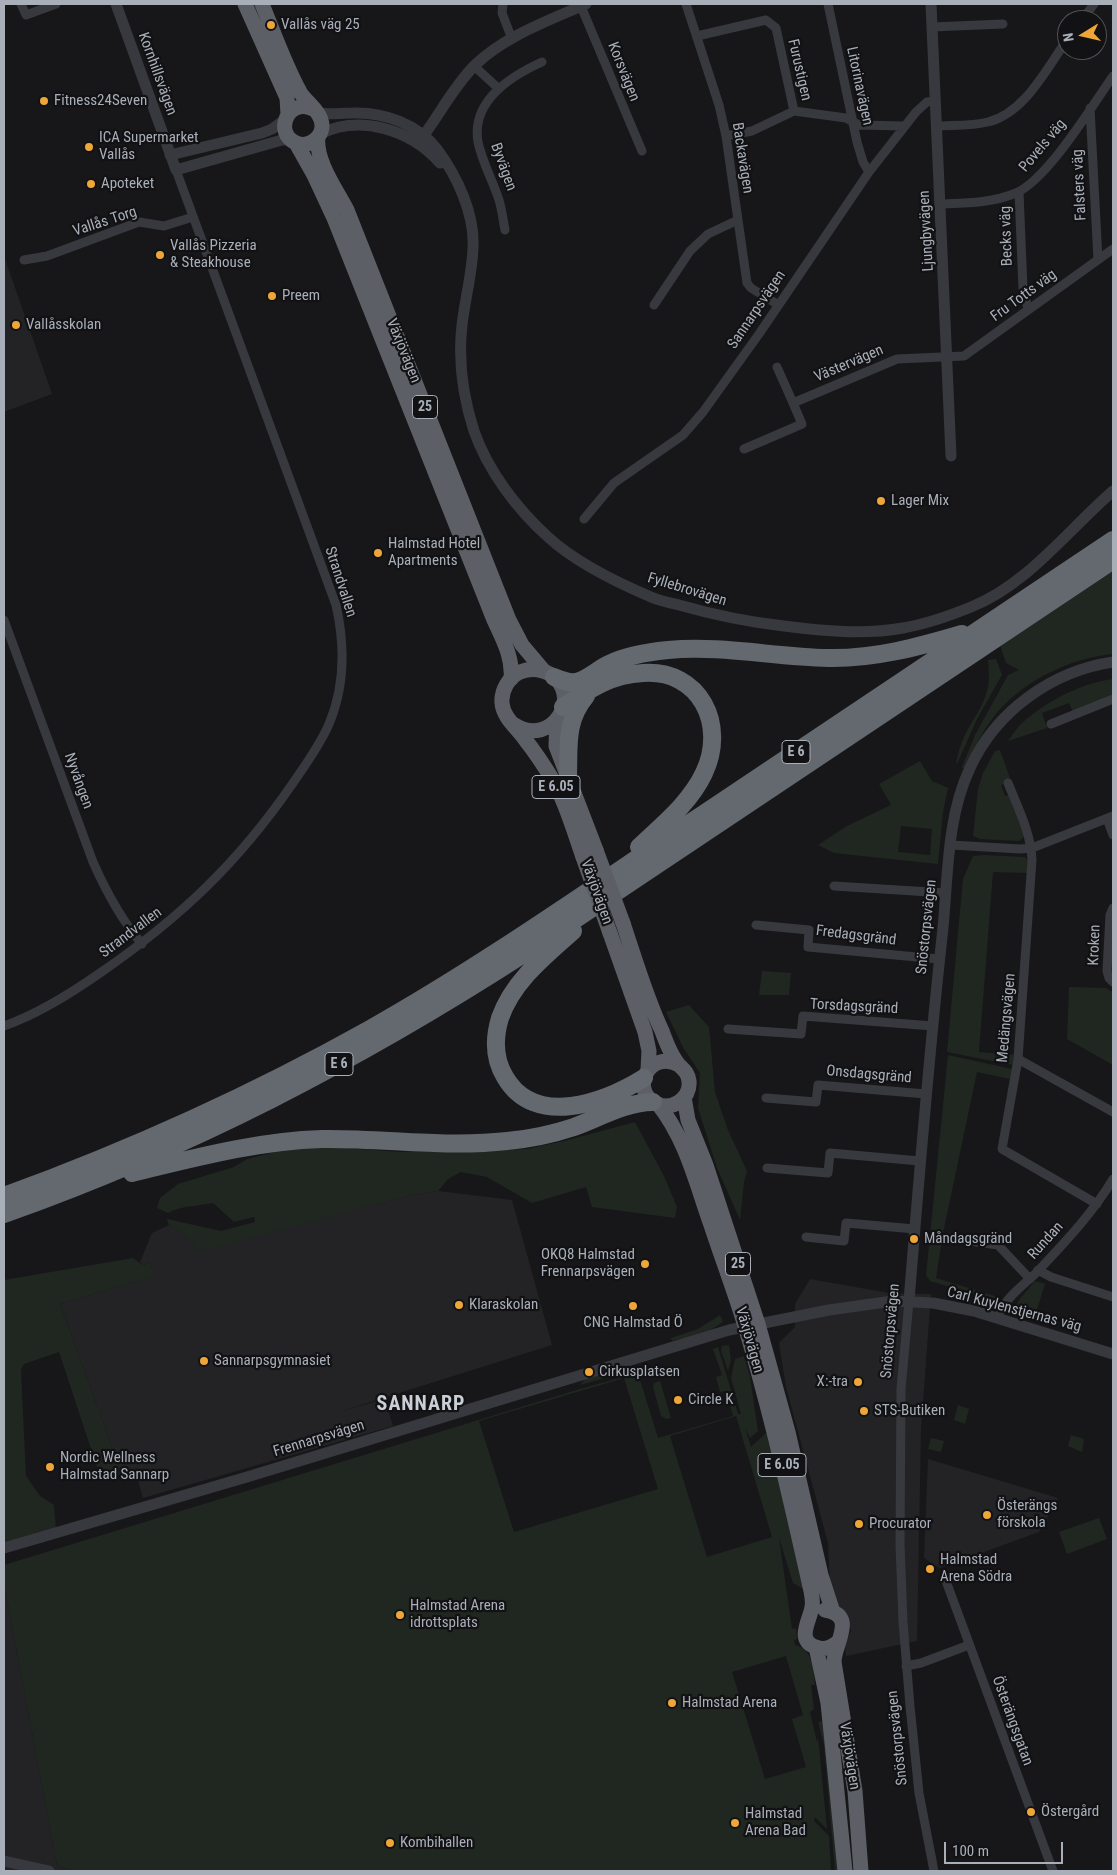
<!DOCTYPE html>
<meta charset="utf-8">
<style>
body{margin:0}
#map{position:relative;width:1117px;height:1875px;overflow:hidden;background:#171719;font-family:"Roboto Condensed",sans-serif}
canvas{display:block}
.frame{position:absolute;inset:0;border:5px solid #a9afb9;pointer-events:none}
.north{position:absolute;left:1057px;top:10px;width:50px;height:50px;box-sizing:border-box;background:#121214;border:1px solid #4e5156;border-radius:50%;rotate:261deg;font-size:14px;font-weight:700;line-height:20px;text-align:center;color:#a9afb9}
.north::after{content:'';display:block;margin:auto;width:18px;height:22px;background:#efa639;clip-path:polygon(50% 0,100% 100%,50% 72%,0 100%)}
.scale{position:absolute;left:944px;top:1842px;width:119px;height:22px;box-sizing:border-box;border:2px solid #a9afb9;border-top:0;padding-left:6px;font-size:15px;line-height:18px;white-space:nowrap;color:#a9afb9;-webkit-text-stroke:4px #121214;paint-order:stroke}
</style>
<div id="map">
<canvas width="1117" height="1875"></canvas>
<div class="frame"></div>
<div class="north">N</div>
<div class="scale">100 m</div>
</div>
<script>
const context = document.querySelector('canvas').getContext('2d');
context.lineJoin = 'round';
function fill(path, color) { context.fillStyle = color; context.fill(path, 'evenodd'); }
function trace(path, color, width, dash) { context.strokeStyle = color; context.lineWidth = width; context.lineCap = dash ? 'butt' : 'round'; context.setLineDash(dash || []); context.stroke(path); }
function drawText(font, color, halo, rows, align = 'center') {
  context.font = font + ' "Roboto Condensed",sans-serif'; context.lineWidth = 4.5; context.setLineDash([]); context.textBaseline = 'middle'; context.strokeStyle = halo; context.fillStyle = color; for (const [text, x, y, turn = 0] of rows) {
    context.save(); context.translate(x, y); context.rotate((+turn || 0) * Math.PI / 180); context.textAlign = isNaN(turn) ? turn : align; if (halo) context.strokeText(text, 0, 0); context.fillText(text, 0, 0); context.restore();
  }
}
fill(new Path2D(`
 M4 256 52 394 4 412Z
 M438 1191 512 1200 552 1345 342 1411 385 1399 393 1426 143 1498 135 1470 122 1475 60 1304 153 1276 150 1263 143 1265 140 1262 152 1233 169 1225 183 1231 194 1241 197 1251 412 1195Z
 M810 1279 889 1293 931 1294 921 1429 917 1641 846 1656 845 1646 851 1630 844 1613 837 1606 830 1587 828 1543 786 1387 779 1343 795 1327V1304Z
 M928 1459 1058 1498 1039 1532 940 1568 924 1558Z
 M4 1584 57 1865 73 1871H4Z`), '#232326');
fill(new Path2D(`
 M1113 568V654C1070 658 1023 681 995 715 990 722 984 730 980 738 974 748 972 759 964 769L962 767 975 735 1008 675 1019 670 1006 663 999 642Z
 M996 659 1002 675 977 719 957 764 956 763C958 754 960 745 964 737 971 721 983 708 987 691 990 680 989 670 988 660Z
 M1113 679V694L1073 712 1069 703 1042 713 1047 728 1008 741C1012 735 1017 728 1022 723 1047 701 1081 683 1113 679Z
 M1000 750 1011 781 1001 785 1005 796 1009 795 1025 836 1019 841 980 839 973 836 978 789 983 773 995 751Z
 M920 761 932 781 948 788 943 812 938 864 834 853 818 845 847 826 891 805 879 784ZM901 826 932 829 930 855 898 852Z
 M984 855 1025 857 1029 862 1028 873 993 872 979 1052 1014 1055 1013 1065 947 1052 963 879 973 856Z
 M762 971 791 973 789 995H759Z
 M1069 987 1106 988 1113 992V1065L1067 1039Z
 M689 1005 709 1027 715 1092 728 1130 747 1171 744 1182 740 1220 717 1168 698 1108 700 1073 684 1049 666 1012Z
 M948 1055 1012 1069 1010 1079 977 1072 943 1233 936 1278 998 1297 996 1300 930 1281 926 1275Z
 M635 1122 664 1176 677 1207 675 1218 592 1207 586 1187 532 1203 487 1177 461 1172 448 1179 438 1191 412 1195 213 1248 197 1251C192 1236 183 1231 169 1225L167 1219 221 1231 255 1222 254 1217 234 1222 213 1203C199 1206 179 1206 168 1213L157 1208 160 1198 178 1184 234 1167 247 1159 284 1150 332 1147 400 1152 527 1149 564 1141Z
 M133 1258 143 1265 150 1263 154 1276 60 1304 122 1475 100 1476 59 1352 24 1364 21 1370 26 1476 40 1496 54 1505 56 1529 4 1544V1280Z
 M1035 1281 1045 1284 1036 1313 1016 1307 1019 1300Z
 M720 1315 723 1322 709 1331 681 1340 680 1339 672 1341 671 1338 698 1329Z
 M729 1345 731 1360 728 1371 721 1350 722 1346Z
 M718 1347 738 1414H741L731 1378 735 1359 744 1356 750 1377 758 1431 750 1438 745 1427 751 1447 766 1433 774 1453 805 1590 793 1583 779 1538 792 1629 796 1628 797 1639 794 1640 795 1645C813 1649 813 1669 815 1685H811L814 1709 810 1712 817 1742 818 1737 827 1829 815 1817 814 1821 829 1836 831 1871H73L57 1865 4 1584V1565L580 1389 638 1373 658 1438 733 1416 726 1391 720 1392 716 1377 722 1375 713 1349ZM624 1378 658 1489 514 1532 479 1421ZM736 1416 772 1537 707 1557 670 1436ZM786 1656 803 1715 792 1719 806 1767 765 1779 732 1672Z
 M625 1367 626 1372 580 1385 585 1379Z
 M660 1381 671 1418 666 1419 661 1416 653 1387 654 1383Z
 M958 1405 969 1409 965 1424 954 1420Z
 M1071 1435 1084 1439 1082 1452 1068 1446Z
 M931 1438 944 1441 941 1452 928 1449Z
 M1099 1518 1107 1539 1067 1554 1059 1532Z
 M822 1721 841 1871H835L824 1745 819 1725V1722Z`), '#1f2720');
trace(new Path2D(`
 M21 4 26 15 56 4
 M503 4 502 13 512 39
 M580 4 642 151
 M686 4 719 105 726 136 747 283 751 288 777 304
 M828 4 857 142 863 162 869 172
 M1082 20 1094 4
 M932 27 1003 24
 M697 36 766 20 776 28 794 111
 M474 66 498 88
 M1090 108 1098 260
 M937 126C954 125 972 126 988 122 1025 113 1046 69 1067 40
 M726 136 752 131 794 111 846 118 859 125 905 126
 M1019 192 1023 289 1028 309
 M941 204C967 203 992 203 1016 193 1048 179 1092 106 1113 76
 M505 230C503 220 502 210 499 200 493 181 482 162 478 142 471 101 511 76 542 62
 M24 260 47 256 139 222 164 226 193 217
 M654 305 690 251 708 234 738 220
 M777 367 793 403 897 359 964 356 1113 249
 M744 449 802 424 793 403
 M584 519 614 483 683 435 703 412 759 334 869 172 916 112 927 102 935 101
 M4 620 93 862C105 889 123 922 142 944
 M1051 724 1113 699
 M1008 783C1018 808 1031 833 1032 860L1018 1059 1002 1149 1097 1204
 M1107 819 1113 835
 M951 845 1020 849 1032 848 1113 816
 M834 886 946 893
 M1113 908 1110 915 1107 971 1109 978 1113 982
 M756 925 809 930 808 947 939 959
 M4 1026C38 1014 70 994 100 973 180 918 238 863 293 783 306 764 320 745 329 724 345 686 345 645 336 605L176 170
 M728 1029 801 1034 803 1016 933 1026
 M1018 1059 1113 1112
 M766 1098 816 1102 818 1085 926 1094
 M767 1168 828 1173 830 1153 920 1161
 M806 1237 844 1241 846 1223 915 1229
 M948 1238 998 1245 1030 1279
 M1038 1270 1051 1277 1113 1297
 M909 1301 901 1389 900 1545 903 1622 910 1706 919 1793 934 1871
 M998 1318C1004 1298 1023 1286 1037 1272 1064 1243 1093 1213 1113 1179
 M946 1581 1053 1871
 M906 1666 921 1663 969 1645`), '#38393e', 9);
trace(new Path2D(`
 M116 4 176 170 282 140H292
 M931 4 951 456
 M317 113C330 115 340 113 353 113 384 112 418 124 437 149 457 176 475 214 473 248 472 274 465 299 462 325 458 360 463 397 474 431 488 471 517 509 548 537 574 561 618 583 651 597 660 601 670 603 679 605 714 615 748 622 784 626 823 631 864 635 903 628 926 624 949 616 971 607 1027 585 1068 530 1113 491
 M320 134C361 114 411 130 440 163
 M418 143C438 118 452 88 475 65 505 36 548 21 586 4
 M170 155 262 133 272 129 286 119
 M909 1301C919 1176 929 1052 943 928 948 875 947 816 970 768 996 711 1052 671 1113 662
 M4 1548 247 1477 729 1330 829 1310 893 1301 933 1303 974 1311 1113 1354
 M4 1861 49 1871`), '#38393e', 11);
trace(new Path2D(`
 M245 4 287 98 288 114
 M262 4C274 33 285 65 300 92 306 102 318 109 321 120 326 135 310 149 296 143 273 133 288 97 313 109
 M318 137C315 160 336 189 347 210L509 620 522 645 544 671
 M296 143 314 175 334 218 494 620C503 640 513 657 511 679
 M557 720 556 746 596 850
 M515 725C552 748 584 695 550 674 541 669 530 668 520 672 509 677 501 690 502 703 503 717 516 727 524 738 535 752 545 767 554 782 567 805 574 832 583 857
 M623 923C635 959 646 997 662 1031 666 1042 671 1056 679 1065 684 1070 688 1073 689 1081 691 1099 671 1112 655 1103 629 1088 651 1049 679 1065
 M610 933 645 1032 649 1051 648 1070
 M684 1097 688 1120 706 1165 758 1324 788 1432 821 1575 833 1612
 M658 1104C686 1139 696 1183 711 1225 722 1259 735 1292 745 1326 771 1413 791 1502 811 1591 812 1596 813 1602 812 1607 810 1621 794 1642 819 1648 826 1650 832 1647 838 1642
 M825 1610C858 1615 834 1644 834 1662L855 1791 861 1871
 M816 1647 828 1703 845 1871`), '#5c6066', 15);
trace(new Path2D(`
 M554 677C561 680 568 683 576 682 587 680 598 669 609 664 627 655 648 652 668 650 721 645 774 657 828 658 874 659 918 647 962 634
 M563 707C590 689 609 675 643 673 700 669 727 725 704 773 690 803 662 825 639 847
 M568 776C569 746 565 721 586 696
 M573 931C545 956 513 981 500 1018 494 1038 494 1059 505 1077 535 1129 605 1102 644 1078
 M132 1173C194 1158 257 1141 322 1139 384 1138 445 1148 507 1141 530 1139 553 1134 574 1127 599 1118 626 1102 653 1102
 M4 1196C130 1150 252 1095 370 1029 487 963 596 885 708 811 843 720 978 630 1113 540
 M4 1214C190 1148 359 1060 525 953L1113 560`), '#64686f', 18);
trace(new Path2D(`
 M596 850 623 923
 M583 857 610 933`), '#5c6066', 15);
for (const [x, y, r, color] of [
 [271,25,5,"#efa639"],
 [44,101,5,"#efa639"],
 [89,147,5,"#efa639"],
 [91,184,5,"#efa639"],
 [160,255,5,"#efa639"],
 [272,296,5,"#efa639"],
 [16,325,5,"#efa639"],
 [881,501,5,"#efa639"],
 [378,553,5,"#efa639"],
 [914,1239,5,"#efa639"],
 [645,1264,5,"#efa639"],
 [459,1305,5,"#efa639"],
 [633,1306,5,"#efa639"],
 [204,1361,5,"#efa639"],
 [589,1372,5,"#efa639"],
 [858,1382,5,"#efa639"],
 [678,1400,5,"#efa639"],
 [864,1411,5,"#efa639"],
 [50,1467,5,"#efa639"],
 [987,1515,5,"#efa639"],
 [859,1524,5,"#efa639"],
 [930,1569,5,"#efa639"],
 [400,1615,5,"#efa639"],
 [672,1703,5,"#efa639"],
 [1031,1812,5,"#efa639"],
 [735,1823,5,"#efa639"],
 [390,1843,5,"#efa639"]
]) { const dot = new Path2D(); dot.arc(x, y, r, 0, 2 * Math.PI); context.fillStyle = color; context.fill(dot); trace(dot, '#121214', 2); }
for (const [x, y, w] of [
 [425,407,25],
 [796,752,28],
 [556,787,48],
 [339,1064,28],
 [738,1264,25],
 [782,1465,48]
]) { const box = new Path2D(); box.roundRect(x - w / 2, y - 11.5, w, 23, 4); context.fillStyle = '#121214'; context.fill(box); trace(box, '#a9afb9', 1); }
drawText('bold 14px', '#a9afb9', null, [
 ["25",425,407],
 ["E 6",796,752],
 ["E 6.05",556,787],
 ["E 6",339,1064],
 ["25",738,1264],
 ["E 6.05",782,1465]
]);
drawText('15px', '#a9afb9', '#121214', [
 ["Vallås väg 25",281,25],
 ["Fitness24Seven",54,101],
 ["ICA Supermarket",99,138],
 ["Vallås",99,155],
 ["Apoteket",101,184],
 ["Vallås Pizzeria",170,246],
 ["& Steakhouse",170,263],
 ["Preem",282,296],
 ["Vallåsskolan",26,325],
 ["Lager Mix",891,501],
 ["Halmstad Hotel",388,544],
 ["Apartments",388,561],
 ["Måndagsgränd",924,1239],
 ["OKQ8 Halmstad",635,1255,"right"],
 ["Frennarpsvägen",635,1272,"right"],
 ["Klaraskolan",469,1305],
 ["CNG Halmstad Ö",633,1323,"center"],
 ["Sannarpsgymnasiet",214,1361],
 ["Cirkusplatsen",599,1372],
 ["X:-tra",848,1382,"right"],
 ["Circle K",688,1400],
 ["STS-Butiken",874,1411],
 ["Nordic Wellness",60,1458],
 ["Halmstad Sannarp",60,1475],
 ["Österängs",997,1506],
 ["förskola",997,1523],
 ["Procurator",869,1524],
 ["Halmstad",940,1560],
 ["Arena Södra",940,1577],
 ["Halmstad Arena",410,1606],
 ["idrottsplats",410,1623],
 ["Halmstad Arena",682,1703],
 ["Östergård",1041,1812],
 ["Halmstad",745,1814],
 ["Arena Bad",745,1831],
 ["Kombihallen",400,1843]
], 'left');
drawText('15px', '#a9afb9', '#121214', [
 ["Furustigen",799,70,77],
 ["Korsvägen",623,72,68],
 ["Kornhillsvägen",157,74,70],
 ["Litorinavägen",859,86,78],
 ["Povels väg",1043,146,-50],
 ["Backavägen",742,158,81],
 ["Byvägen",503,167,70],
 ["Falsters väg",1080,185,-93],
 ["Vallås Torg",105,222,-18],
 ["Ljungbyvägen",927,231,-93],
 ["Becks väg",1007,236,-92],
 ["Fru Totts väg",1024,296,-36],
 ["Sannarpsvägen",757,310,-56],
 ["Växjövägen",403,351,68],
 ["Västervägen",849,364,-23],
 ["Strandvallen",340,582,72],
 ["Fyllebrovägen",687,590,17],
 ["Nyvången",78,781,70],
 ["Växjövägen",596,892,70],
 ["Snöstorpsvägen",927,927,-84],
 ["Strandvallen",131,933,-37],
 ["Fredagsgränd",856,936,7],
 ["Kroken",1095,945,-88],
 ["Torsdagsgränd",854,1007,3],
 ["Medängsvägen",1007,1018,-85],
 ["Onsdagsgränd",869,1075,5],
 ["Rundan",1046,1241,-48],
 ["Carl Kuylenstjernas väg",1014,1310,15],
 ["Snöstorpsvägen",891,1331,-85],
 ["Växjövägen",749,1340,74],
 ["Frennarpsvägen",319,1439,-17],
 ["Österängsgatan",1012,1721,70],
 ["Snöstorpsvägen",898,1738,-96],
 ["Växjövägen",849,1756,81]
]);
context.letterSpacing = '1px';
drawText('bold 20px', '#caced5', '#121214', [
 ["SANNARP",421,1405]
]);
context.letterSpacing = '0px';
</script>
